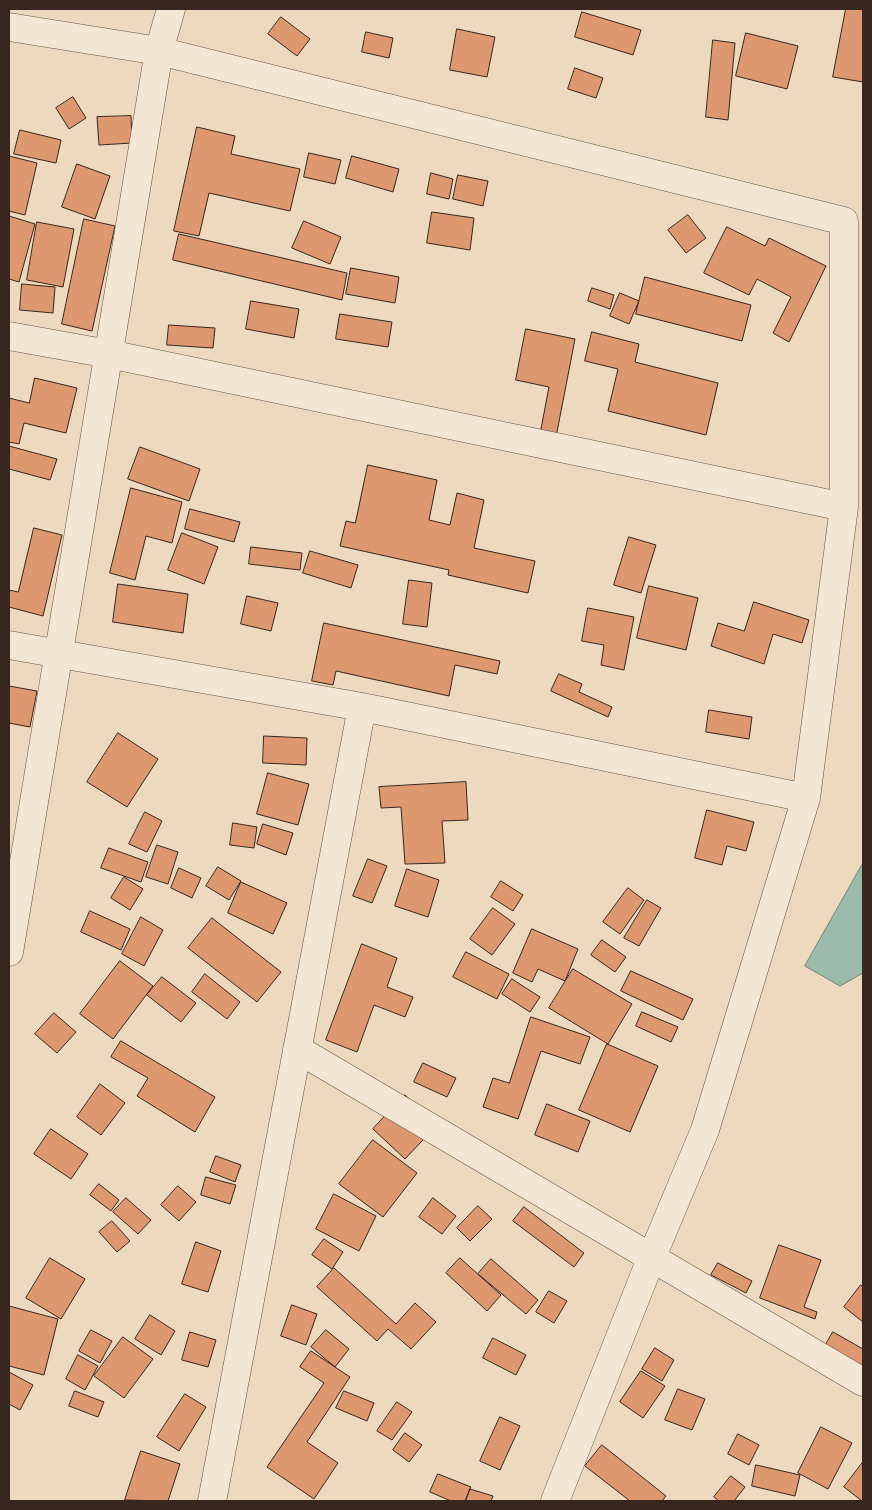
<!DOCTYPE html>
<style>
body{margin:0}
#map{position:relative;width:872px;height:1510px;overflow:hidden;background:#ecd9be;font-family:Alegreya,serif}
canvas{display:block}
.frame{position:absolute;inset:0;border:10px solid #36261e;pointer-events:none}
</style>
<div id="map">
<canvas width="872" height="1510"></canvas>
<div class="frame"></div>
</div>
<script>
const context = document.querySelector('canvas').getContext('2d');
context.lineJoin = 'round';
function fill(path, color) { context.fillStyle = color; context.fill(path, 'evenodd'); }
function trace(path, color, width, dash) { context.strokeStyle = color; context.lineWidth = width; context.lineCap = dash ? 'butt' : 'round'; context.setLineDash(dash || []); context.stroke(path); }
const water = new Path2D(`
 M863 863V973L840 986 805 966Z`);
fill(water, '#9abbab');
trace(water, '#727f73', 1);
const building = new Path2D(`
 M846 9H863V82L833 77Z
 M582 12 641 30 633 55 575 37Z
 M281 17 310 39 297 56 268 34Z
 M457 29 495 37 487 77 450 70Z
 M366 32 393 38 389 58 362 52Z
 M746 33 798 46 787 89 736 76Z
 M713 40 735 43 728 120 706 117Z
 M575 68 603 78 596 98 568 89Z
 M73 97 86 118 69 129 56 108Z
 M131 116 132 143 99 145 97 117Z
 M197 127 235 136 231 154 300 169 290 211 209 193 199 236 174 231Z
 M20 130 61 140 56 163 14 154Z
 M309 153 341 160 335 184 304 177Z
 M9 156 37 163 25 215 9 211Z
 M352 156 399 169 393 192 346 178Z
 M77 164 110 176 95 219 62 207Z
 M431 173 453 179 449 199 427 194Z
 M458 175 488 181 483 206 453 199Z
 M432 212 474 218 470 250 427 243Z
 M688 215 706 238 686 253 668 230Z
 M9 216 35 224 19 282 9 279Z
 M84 219 115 226 92 331 62 324Z
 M304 221 341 237 330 264 292 248Z
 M37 222 74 229 63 287 27 280Z
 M727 227 765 246 769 238 826 266 789 342 773 333 791 297 757 279 749 295 704 273Z
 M179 234 347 273 342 300 173 260Z
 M351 268 399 277 395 303 346 294Z
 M645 277 751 305 742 341 636 314Z
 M22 284 55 287 53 313 20 310Z
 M592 288 614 295 610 309 588 301Z
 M620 293 639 301 629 324 610 316Z
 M251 301 299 309 294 338 246 329Z
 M340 314 392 322 388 347 336 339Z
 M169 325 215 328 213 348 167 345Z
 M526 329 575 339 556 437 540 434 549 387 516 380Z
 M592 332 639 344 635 362 718 383 706 435 608 411 618 369 585 361Z
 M35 378 77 388 66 433 24 423 19 444 9 442V398L29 403Z
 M9 446 57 459 50 480 9 469Z
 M140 447 200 469 189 501 128 479Z
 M368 465 437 480 429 520 450 525 457 493 484 500 474 548 535 561 528 593 448 575 449 570 340 546 346 521 355 523Z
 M131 488 182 502 172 543 146 536 135 580 110 573Z
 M190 509 240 522 234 542 185 529Z
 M34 528 62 535 43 616 9 607V590L18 592Z
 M182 533 218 547 204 584 168 570Z
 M629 537 656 545 641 593 614 585Z
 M251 547 302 553 300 570 249 564Z
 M310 551 358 565 351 588 303 573Z
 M409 580 432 583 427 627 403 624Z
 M118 584 188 594 183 633 113 622Z
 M649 586 698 598 686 650 637 638Z
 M247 596 278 603 271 631 241 624Z
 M754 602 809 620 802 643 773 634 764 664 711 646 718 623 744 631Z
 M588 608 634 617 624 670 601 665 604 645 582 641Z
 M324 623 500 661 497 674 455 665 449 696 336 671 333 685 312 681Z
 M559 674 582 684 579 692 612 707 608 717 551 691Z
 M9 686 37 691 30 727 9 723Z
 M709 710 752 717 749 739 706 732Z
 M118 733 158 759 127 807 87 782Z
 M264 736 307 738 306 765 263 763Z
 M268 773 309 784 298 825 257 814Z
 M466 782 468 820 442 821 445 863 405 864 401 807 381 808 379 787Z
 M707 810 754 822 746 851 727 846 722 865 695 858Z
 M145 812 162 821 147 852 129 844Z
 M233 823 257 827 254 848 230 845Z
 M263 824 293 833 286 855 257 844Z
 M157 845 178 852 168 884 146 877Z
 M109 848 148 862 141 882 101 868Z
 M368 859 387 866 372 903 353 896Z
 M218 867 241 881 229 900 206 886Z
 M179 868 201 878 192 898 171 888Z
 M407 869 439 880 428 917 395 906Z
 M124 877 143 889 130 910 111 898Z
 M501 881 523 895 513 911 491 897Z
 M241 882 287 903 273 934 228 913Z
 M628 888 644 900 620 934 603 922Z
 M647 900 661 908 639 946 624 938Z
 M493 908 515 924 492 955 470 939Z
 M90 911 130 929 121 950 81 932Z
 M141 917 163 930 144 966 122 954Z
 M212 918 281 972 257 1002 188 948Z
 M532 929 578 949 565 981 538 969 532 982 513 973Z
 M602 940 626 957 615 972 591 955Z
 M362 944 397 958 387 987 413 997 405 1017 374 1005 357 1052 326 1040Z
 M466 952 509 974 497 999 453 977Z
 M120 961 153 986 113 1039 80 1014Z
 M573 969 632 1004 608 1044 549 1008Z
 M631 971 693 999 683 1020 621 991Z
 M205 974 240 1002 227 1019 192 992Z
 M162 977 196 1003 181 1022 147 995Z
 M512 979 540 997 530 1012 502 994Z
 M642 1012 678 1027 671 1042 636 1026Z
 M54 1013 76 1032 57 1053 35 1034Z
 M531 1017 590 1037 580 1064 541 1051 518 1119 483 1107 493 1078 509 1083Z
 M121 1041 215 1097 195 1132 137 1096 148 1078 111 1057Z
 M607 1044 658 1066 630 1132 579 1110Z
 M423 1063 456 1078 447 1097 414 1082Z
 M100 1084 125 1103 101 1135 77 1117Z
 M405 1095 437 1125 405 1159 373 1129Z
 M547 1104 590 1121 578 1152 535 1135Z
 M51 1129 88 1154 71 1179 34 1154Z
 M373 1140 417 1173 383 1217 339 1184Z
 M216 1156 241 1165 235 1182 210 1172Z
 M206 1177 236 1185 230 1204 201 1195Z
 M99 1184 119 1200 111 1211 90 1195Z
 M178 1186 196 1202 179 1221 161 1205Z
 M334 1194 376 1216 359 1251 316 1229Z
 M126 1198 151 1220 138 1234 113 1212Z
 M433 1198 456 1216 442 1234 419 1217Z
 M478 1206 492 1219 470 1241 457 1228Z
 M524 1207 584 1253 574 1267 513 1221Z
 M112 1221 130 1241 117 1252 99 1232Z
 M324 1239 343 1252 332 1269 312 1255Z
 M196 1242 221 1251 208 1292 182 1284Z
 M779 1245 821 1260 804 1307 817 1312 815 1319 760 1298Z
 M50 1258 85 1279 61 1319 26 1298Z
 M460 1258 501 1295 487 1311 446 1273Z
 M491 1259 538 1300 526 1314 478 1274Z
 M718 1263 752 1281 746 1293 711 1275Z
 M334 1268 396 1324 415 1303 436 1322 411 1349 388 1329 377 1341 317 1287Z
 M861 1285 863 1287V1322L844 1307Z
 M549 1291 567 1301 554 1323 536 1312Z
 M292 1305 317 1314 306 1345 281 1336Z
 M9 1306 58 1319 44 1375 9 1366Z
 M150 1315 175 1331 161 1355 135 1339Z
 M91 1330 112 1341 100 1363 79 1351Z
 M326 1330 349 1349 335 1367 311 1347Z
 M190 1332 216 1340 208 1367 182 1360Z
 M833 1332 863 1349V1368L825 1346Z
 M123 1337 153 1359 124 1398 94 1376Z
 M493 1338 526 1355 516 1375 483 1358Z
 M655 1348 674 1360 662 1381 642 1369Z
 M311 1351 350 1377 307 1442 338 1463 314 1499 267 1467 324 1383 300 1367Z
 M78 1355 98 1366 85 1390 66 1379Z
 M641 1371 665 1386 643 1418 620 1402Z
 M9 1372 33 1385 20 1410 9 1404Z
 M678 1389 705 1399 692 1430 665 1420Z
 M75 1391 104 1402 98 1417 69 1406Z
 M344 1391 374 1403 367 1421 336 1408Z
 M185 1394 206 1407 179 1451 157 1437Z
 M397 1402 412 1412 392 1440 377 1431Z
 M500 1417 520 1426 500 1470 480 1461Z
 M821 1427 852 1443 828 1489 798 1473Z
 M405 1433 422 1445 409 1462 393 1450Z
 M738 1434 759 1445 749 1465 728 1454Z
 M602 1445 666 1496 662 1501H630L585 1466Z
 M141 1451 180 1464 168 1501 125 1500Z
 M863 1462V1501H862L844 1487Z
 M756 1465 800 1475 795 1496 752 1486Z
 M438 1474 471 1487 465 1501H451L430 1492Z
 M731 1476 745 1487 734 1501H719L714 1497Z
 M470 1489 493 1496 491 1501H466Z`);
fill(building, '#de9870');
trace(building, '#36261e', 1);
const street = new Path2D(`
 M9 27 159 51 844 221V507L806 798 705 1130 651 1259 555 1501
 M9 336 109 354 844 507
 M9 645 362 707 806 798
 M9 952 159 51 171 9
 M297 1049 863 1382
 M212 1501 362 707`);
trace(street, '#645346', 29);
trace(street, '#f3e6d5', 28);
</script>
